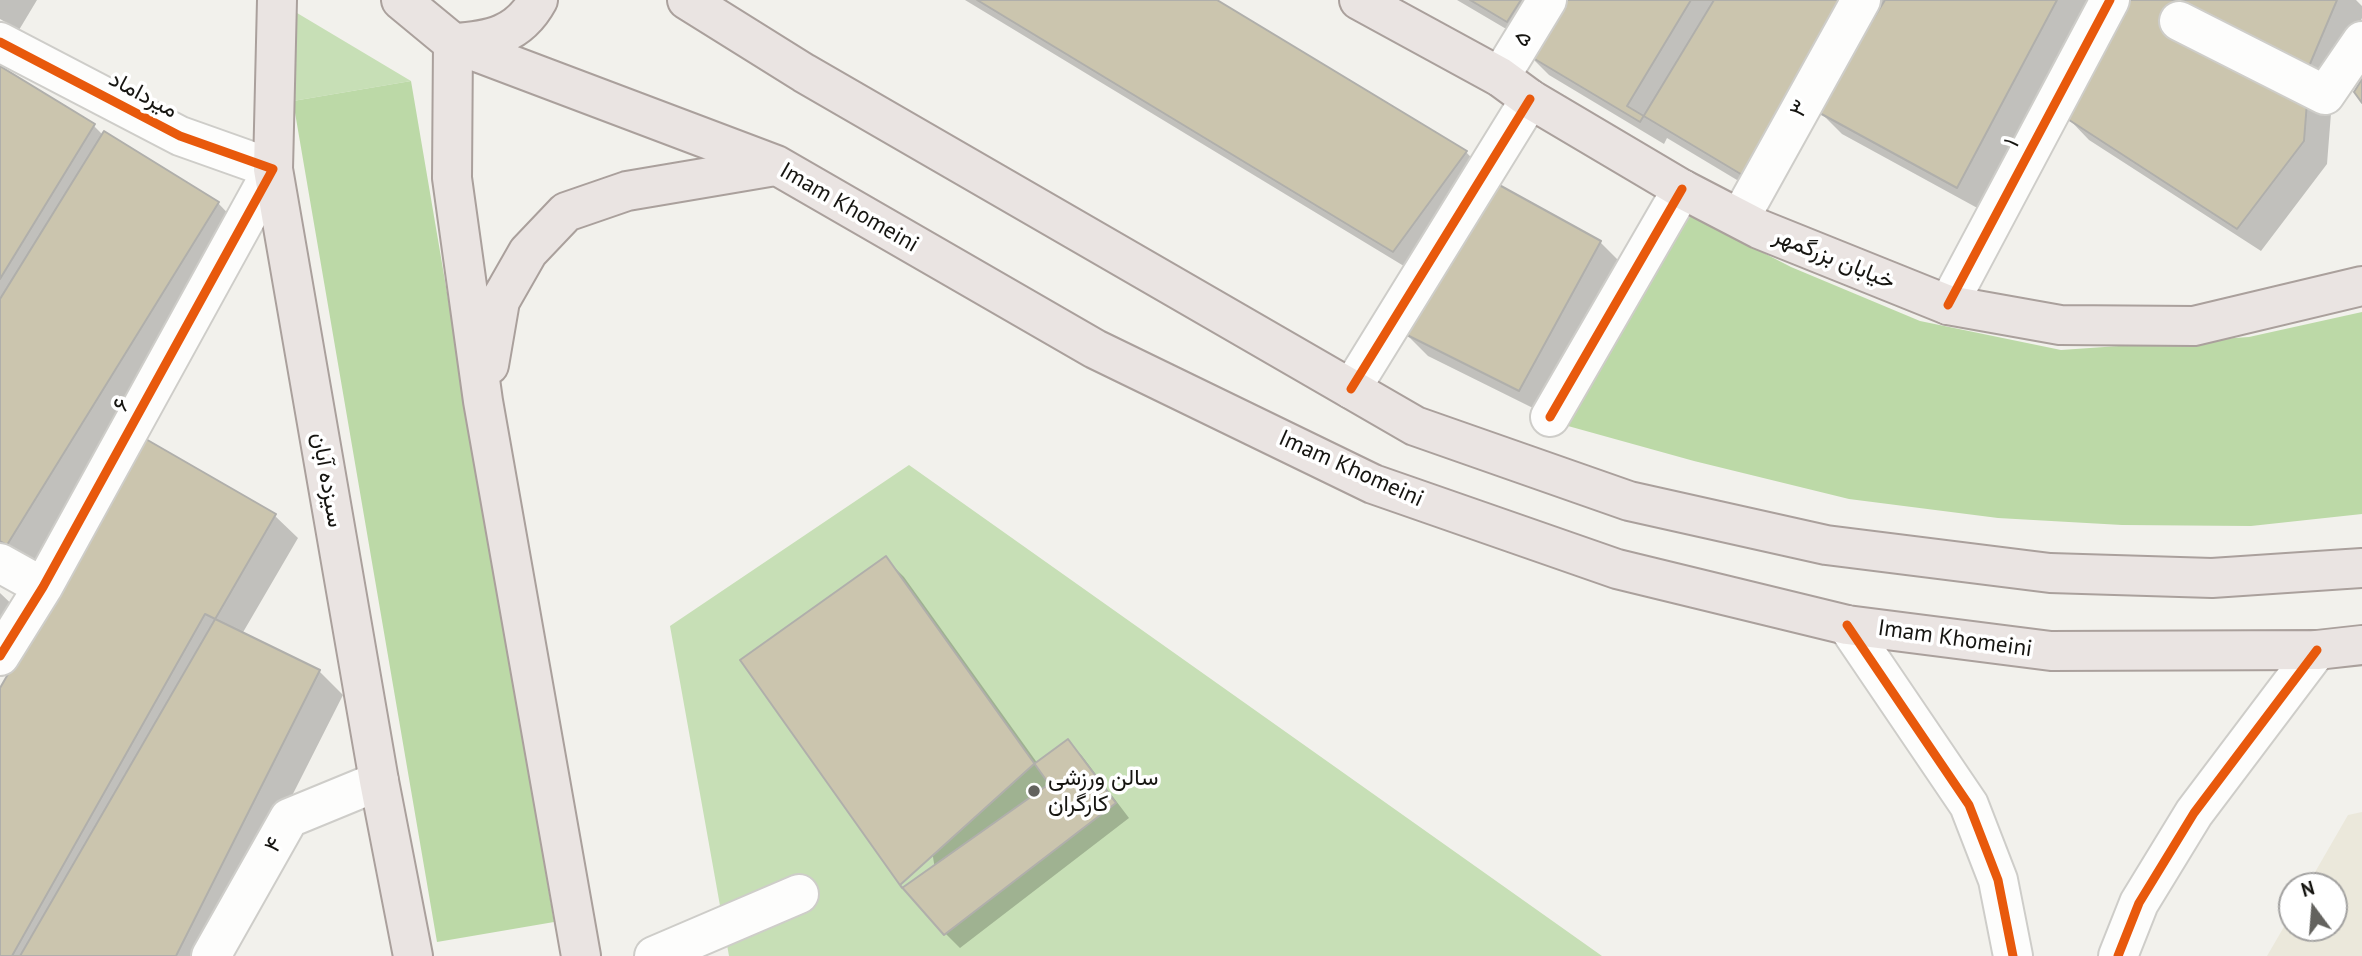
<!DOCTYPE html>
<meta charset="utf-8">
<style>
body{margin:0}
#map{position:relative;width:2362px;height:956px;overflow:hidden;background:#f2f1ec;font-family:"PT Sans",sans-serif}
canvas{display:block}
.north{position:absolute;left:2278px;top:872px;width:70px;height:70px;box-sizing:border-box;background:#fff;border:2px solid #a2a1a0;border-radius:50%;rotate:344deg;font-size:19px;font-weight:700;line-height:28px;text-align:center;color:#161511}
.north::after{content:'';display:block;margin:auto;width:24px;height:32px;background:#63625e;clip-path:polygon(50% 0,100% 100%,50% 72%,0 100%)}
</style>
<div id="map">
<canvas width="2362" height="956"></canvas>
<div class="north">N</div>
</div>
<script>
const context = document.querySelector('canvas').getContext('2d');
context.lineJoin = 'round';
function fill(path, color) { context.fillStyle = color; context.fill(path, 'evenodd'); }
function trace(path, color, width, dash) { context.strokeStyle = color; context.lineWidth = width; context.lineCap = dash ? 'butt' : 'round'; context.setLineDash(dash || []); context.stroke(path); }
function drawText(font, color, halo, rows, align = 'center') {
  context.font = font + ' "PT Sans",Vazirmatn,sans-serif'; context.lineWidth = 7; context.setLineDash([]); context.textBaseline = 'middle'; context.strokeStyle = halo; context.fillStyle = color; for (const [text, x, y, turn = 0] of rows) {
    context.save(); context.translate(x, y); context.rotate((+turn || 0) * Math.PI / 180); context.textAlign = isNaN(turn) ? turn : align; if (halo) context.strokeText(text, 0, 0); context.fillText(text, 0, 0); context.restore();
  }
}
fill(new Path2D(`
 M2362 812V956H2267L2292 913V928H2334V886H2307L2348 815Z`), '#ebe8db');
fill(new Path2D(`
 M287 7 411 81 293 101Z
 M909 465 1602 956H729L670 626Z`), '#c7dfb6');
fill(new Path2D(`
 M411 81 554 922 437 942 293 101Z
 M1688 214 1791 267 1920 321 2061 350 2249 337 2362 312V514L2251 526 2122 525 1998 518 1849 499 1694 461 1568 426Z`), '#bcd9a7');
fill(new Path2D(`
 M0 0H37L19 30 0 19Z
 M965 0H1213L1466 152 1489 176 1417 274Z
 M1457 0H2092L1981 210 1842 134 1820 112 1767 198 1667 138 1664 144 1549 75 1525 51 1530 43Z
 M2131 0H2356L2362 6V18L2333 88 2327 164 2261 251 2089 140 2066 116Z
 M0 68 94 126 103 135 218 203 241 227 31 567 0 548Z
 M1493 183 1600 242 1624 266 1543 413 1428 356 1405 333Z
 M274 515 298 538 242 634 319 671 343 695 211 956H0V691Z
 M886 559 904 577 1038 764 1068 741 1082 756 1129 818 960 948 945 933Z
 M0 593 22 614 0 652Z`), '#0003');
const building = new Path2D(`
 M977 0H1217L1467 151 1393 252Z
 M1470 0H1521L1507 22Z
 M1554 0H1714L1640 122 1523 52Z
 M1691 0H1850L1744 176 1627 106Z
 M1885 0H2057L1957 188 1816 111Z
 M2129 0H2337L2310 64 2304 141 2237 229 2063 116Z
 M0 66 95 124 0 279Z
 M2362 79V103L2354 92Z
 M104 131 219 202 7 545 0 541V299Z
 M1492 181 1601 241 1519 391 1403 333Z
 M144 438 276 514 20 956H0V688Z
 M886 556 1049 784 902 888 740 660Z
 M205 614 320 670 176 956H12Z
 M1068 739 1116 803 944 935 900 885 1034 764Z`);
fill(building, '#cbc5ae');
trace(building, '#b0afab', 2);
const minor = new Path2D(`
 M2179 21 2325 95 2362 41
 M0 42 180 136 273 169 43 587 0 656
 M1500 77 1547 0
 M1740 218 1861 0
 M1948 305 2110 0
 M1351 389 1530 99
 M1550 417 1682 189
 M0 563 43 587
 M1847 625 1969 805 1998 880 2013 956
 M211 956 289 818 379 781
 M654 956 799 894
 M2118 956 2139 903 2194 813 2317 650`);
const major = new Path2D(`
 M277 0 273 169 379 781 413 956
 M401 0 453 43C490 41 519 35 538 0
 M687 0 804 73 1415 426 1629 501 1826 545 2050 573 2212 578 2362 568
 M1359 0 1500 77 1530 99 1682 189 1759 229 1948 305 2060 325 2194 326 2362 286
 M489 365 500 301 528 252 566 212 627 191 775 166
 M581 956 483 401 452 178 453 43 776 165 1095 349 1373 484 1617 569 1847 625 2051 651 2317 650 2362 645`);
trace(minor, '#cecdc9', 42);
trace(major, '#aaa09c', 42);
trace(minor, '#fdfdfc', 38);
trace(major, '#eae4e2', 38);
trace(new Path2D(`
 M0 42 180 136 273 169 43 587 0 656
 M1948 305 2110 0
 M1351 389 1530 99
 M1550 417 1682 189
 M1847 625 1969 805 1998 880 2013 956
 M2118 956 2139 903 2194 813 2317 650`), '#e8590c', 9);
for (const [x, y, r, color] of [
 [1034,791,7,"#63625e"]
]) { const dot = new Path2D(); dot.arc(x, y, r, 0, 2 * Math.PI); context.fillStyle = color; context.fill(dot); trace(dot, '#fff', 2.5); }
drawText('23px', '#161511', '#fff', [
 ["۵",1523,39,-59],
 ["میرداماد",143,95,28],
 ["۳",1800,109,-61],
 ["۱",2012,143,-62],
 ["Imam Khomeini",849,208,30],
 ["خیابان بزرگمهر",1834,259,22],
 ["۶",122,405,-61],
 ["Imam Khomeini",1351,469,24],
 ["سیزده آبان",327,480,80],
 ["Imam Khomeini",1955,639,8],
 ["۴",274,845,-60]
]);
drawText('23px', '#161511', '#fff', [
 ["سالن ورزشی",1048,778],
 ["کارگران",1048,804]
], 'left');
</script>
